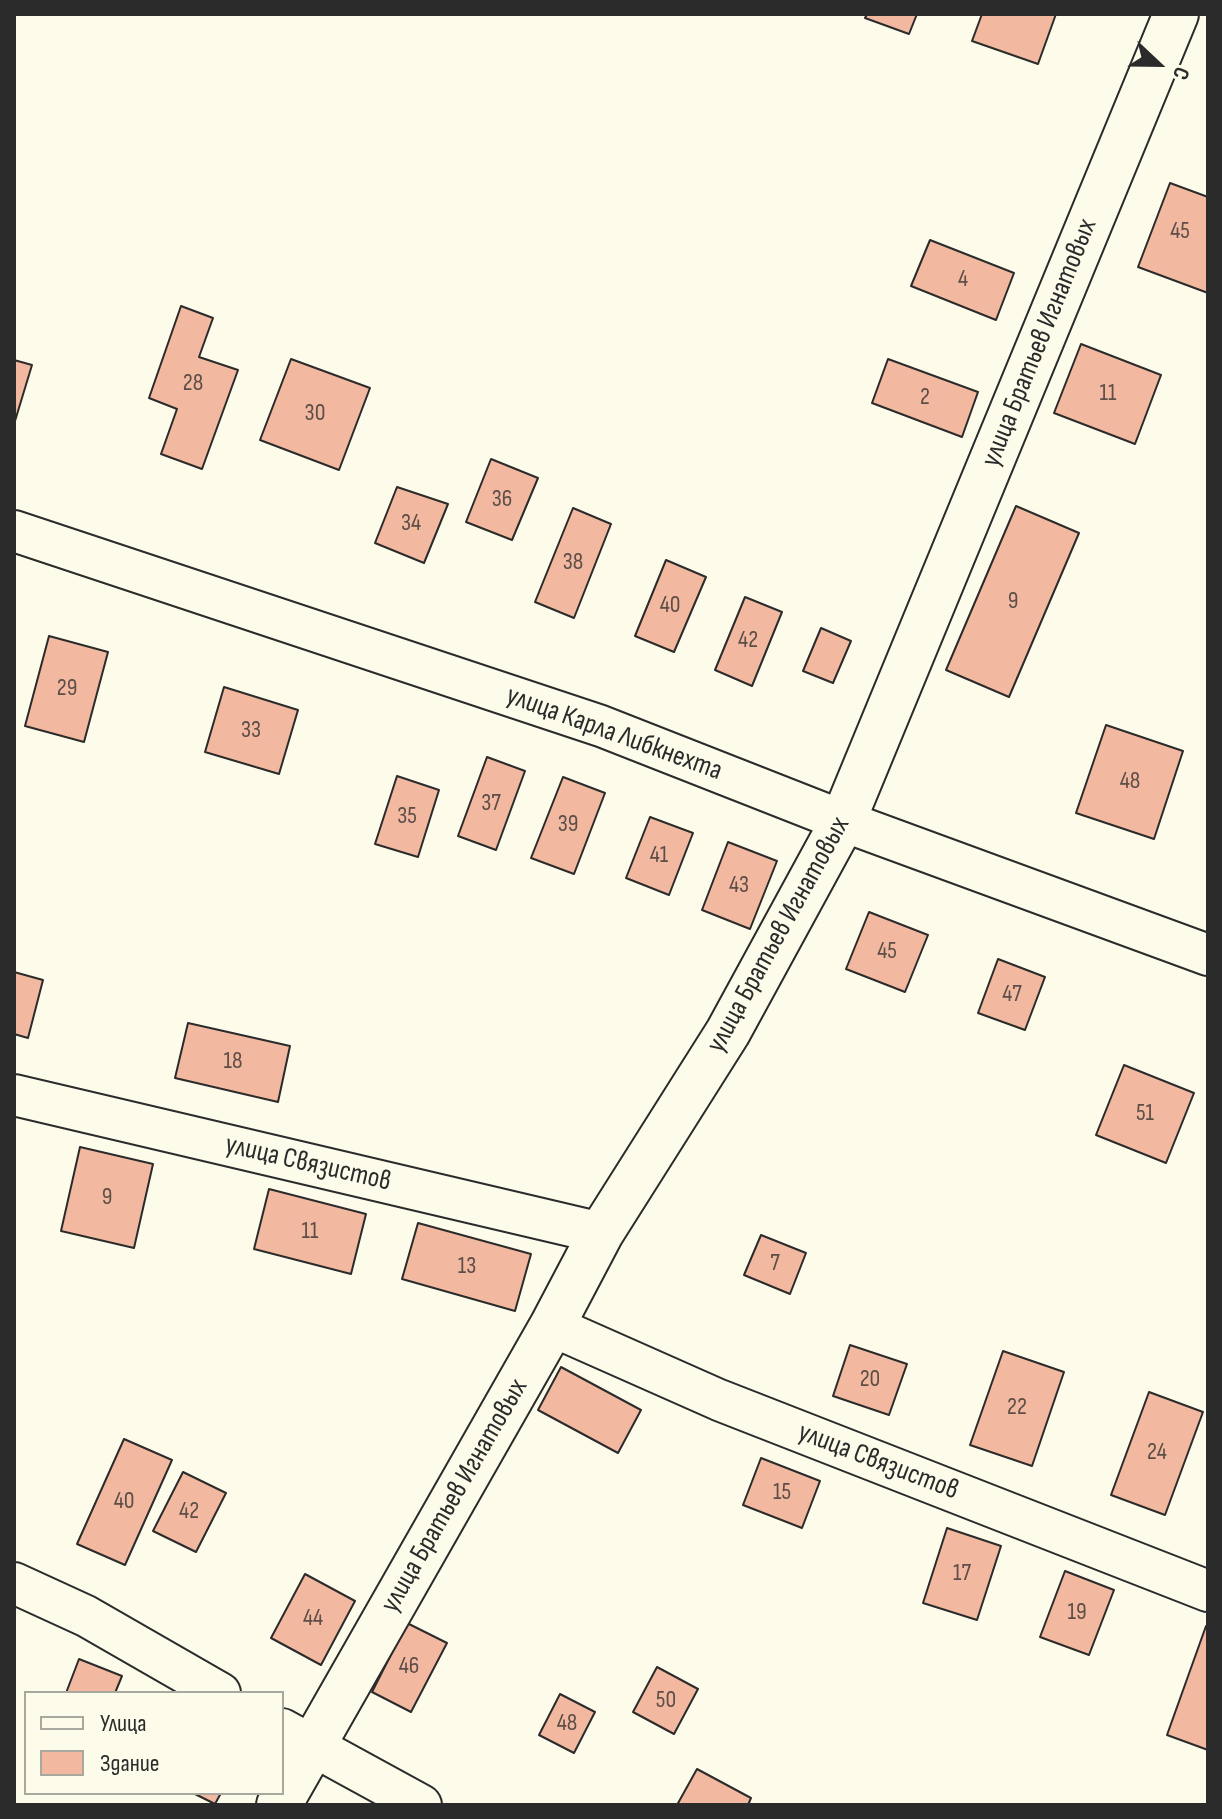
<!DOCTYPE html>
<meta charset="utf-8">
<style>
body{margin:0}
#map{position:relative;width:1222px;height:1819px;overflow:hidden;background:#fdfbea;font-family:"Sofia Sans Condensed",sans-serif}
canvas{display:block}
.frame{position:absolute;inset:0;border:16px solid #2b2b2b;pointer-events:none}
.legend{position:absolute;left:24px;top:1691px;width:260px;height:104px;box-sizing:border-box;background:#fdfbea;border:2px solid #a9a89e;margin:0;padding:10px 14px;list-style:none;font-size:24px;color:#2b2b2b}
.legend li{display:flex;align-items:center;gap:16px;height:40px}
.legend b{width:40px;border:2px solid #a9a89e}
.north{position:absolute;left:1118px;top:24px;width:80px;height:80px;-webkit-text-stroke:6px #fdfbea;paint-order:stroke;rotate:112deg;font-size:22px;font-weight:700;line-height:32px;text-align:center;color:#2b2b2b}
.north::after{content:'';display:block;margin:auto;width:28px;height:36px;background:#2b2b2b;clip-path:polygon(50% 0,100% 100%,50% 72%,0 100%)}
</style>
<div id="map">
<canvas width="1222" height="1819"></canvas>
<div class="frame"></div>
<ul class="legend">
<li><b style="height:10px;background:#fdfbea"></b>Улица</li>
<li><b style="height:22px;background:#f2b8a0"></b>Здание</li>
</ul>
<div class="north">С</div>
</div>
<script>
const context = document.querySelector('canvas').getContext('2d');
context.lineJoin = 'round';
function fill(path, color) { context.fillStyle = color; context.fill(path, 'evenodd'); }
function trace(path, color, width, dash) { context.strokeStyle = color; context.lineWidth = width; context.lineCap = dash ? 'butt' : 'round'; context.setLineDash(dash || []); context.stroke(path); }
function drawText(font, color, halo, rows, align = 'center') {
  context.font = font + ' "Sofia Sans Condensed",sans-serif'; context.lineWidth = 6; context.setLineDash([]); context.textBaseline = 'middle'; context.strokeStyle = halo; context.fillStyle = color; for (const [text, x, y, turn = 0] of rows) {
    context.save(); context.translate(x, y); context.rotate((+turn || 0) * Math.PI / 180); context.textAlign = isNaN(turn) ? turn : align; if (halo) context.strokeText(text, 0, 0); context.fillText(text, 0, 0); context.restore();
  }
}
const building = new Path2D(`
 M867 14H917L909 34 865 18Z
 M982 14H1056L1038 64 972 41Z
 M1170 183 1208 197V293L1138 267Z
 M930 240 1014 273 996 320 911 286Z
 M181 306 213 318 199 357 238 370 202 469 161 454 177 409 149 398Z
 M1081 344 1161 375 1135 444 1054 413Z
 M291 359 370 388 339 470 260 440Z
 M888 359 978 392 962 437 872 403Z
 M14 360 32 365 15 421H14Z
 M491 459 538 478 512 540 466 522Z
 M397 487 448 504 424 563 375 543Z
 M1016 506 1079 533 1009 697 946 670Z
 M573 508 611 524 574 618 535 602Z
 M666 560 706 577 674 652 635 636Z
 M745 597 782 612 752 686 715 670Z
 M821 628 851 641 833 683 803 671Z
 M49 636 108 652 84 742 25 726Z
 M224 687 298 710 279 774 205 752Z
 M1106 725 1183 751 1154 839 1076 813Z
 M487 757 525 771 496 850 458 836Z
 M397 776 439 790 418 857 375 844Z
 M563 777 605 793 574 874 531 858Z
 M650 817 693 833 669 895 626 878Z
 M728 842 777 861 750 929 702 910Z
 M869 912 928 935 905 992 846 969Z
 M998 959 1045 977 1025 1030 978 1013Z
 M14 972 43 980 28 1038 14 1034Z
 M188 1023 290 1046 278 1102 175 1078Z
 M1124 1065 1194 1093 1166 1163 1096 1135Z
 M80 1147 153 1164 134 1248 61 1231Z
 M269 1189 366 1214 351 1274 254 1249Z
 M418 1223 531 1254 515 1311 402 1279Z
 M761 1235 806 1253 790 1294 744 1275Z
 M850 1345 907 1364 889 1415 833 1396Z
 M1003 1351 1064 1372 1032 1466 970 1445Z
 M561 1367 641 1410 618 1453 538 1410Z
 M1149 1392 1203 1412 1165 1515 1111 1495Z
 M124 1439 172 1460 125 1565 77 1544Z
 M761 1458 820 1481 802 1528 743 1505Z
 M183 1472 226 1493 196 1552 153 1531Z
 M947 1528 1001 1546 977 1620 923 1603Z
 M1065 1571 1114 1590 1089 1655 1040 1637Z
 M305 1574 355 1601 321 1665 271 1638Z
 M407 1623 447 1643 411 1712 372 1692Z
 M1206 1626 1208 1627V1750L1167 1735Z
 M79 1659 122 1676 115 1693H66Z
 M657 1667 698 1689 674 1734 633 1712Z
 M560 1694 595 1712 574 1753 539 1735Z
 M697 1769 751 1798 748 1805H677Z
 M193 1793H221L215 1804Z`);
fill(building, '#f2b8a0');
trace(building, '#2b2b2b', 2);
const street = new Path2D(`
 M14 531 601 726 843 821 1208 955
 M14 1095 601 1233
 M552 1326 719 1400 1208 1591
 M14 1583 86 1616 220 1693
 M282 1729 421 1805`);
const secondary = new Path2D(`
 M279 1805 552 1326 601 1233 728 1032 843 821 1176 14`);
trace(street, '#2b2b2b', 44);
trace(secondary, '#2b2b2b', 48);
trace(street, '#fdfbea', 40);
trace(secondary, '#fdfbea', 44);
drawText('24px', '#5d4e48', null, [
 ["45",1180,232],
 ["4",963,280],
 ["28",193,384],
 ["11",1108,394],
 ["2",925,398],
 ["30",315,414],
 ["36",502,500],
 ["34",411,524],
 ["38",573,563],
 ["9",1013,602],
 ["40",670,606],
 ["42",748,641],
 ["29",67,689],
 ["33",251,731],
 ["48",1130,782],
 ["37",491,804],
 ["35",407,817],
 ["39",568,825],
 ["41",659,856],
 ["43",739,886],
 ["45",887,952],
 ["47",1012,995],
 ["18",233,1062],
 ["51",1145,1114],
 ["9",107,1198],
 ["11",310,1232],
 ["7",775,1264],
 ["13",467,1267],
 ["20",870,1380],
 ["22",1017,1408],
 ["24",1157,1453],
 ["15",782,1493],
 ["40",124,1502],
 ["42",189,1512],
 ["17",962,1574],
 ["19",1077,1613],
 ["44",313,1619],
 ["46",409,1667],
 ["50",666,1701],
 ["48",567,1724]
]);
drawText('28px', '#2b2b2b', '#fdfbea', [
 ["улица Братьев Игнатовых",1040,343,-68],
 ["улица Карла Либкнехта",614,734,20],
 ["улица Братьев Игнатовых",779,935,-61],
 ["улица Связистов",308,1164,13],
 ["улица Связистов",878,1462,21],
 ["улица Братьев Игнатовых",455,1496,-60]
]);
</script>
